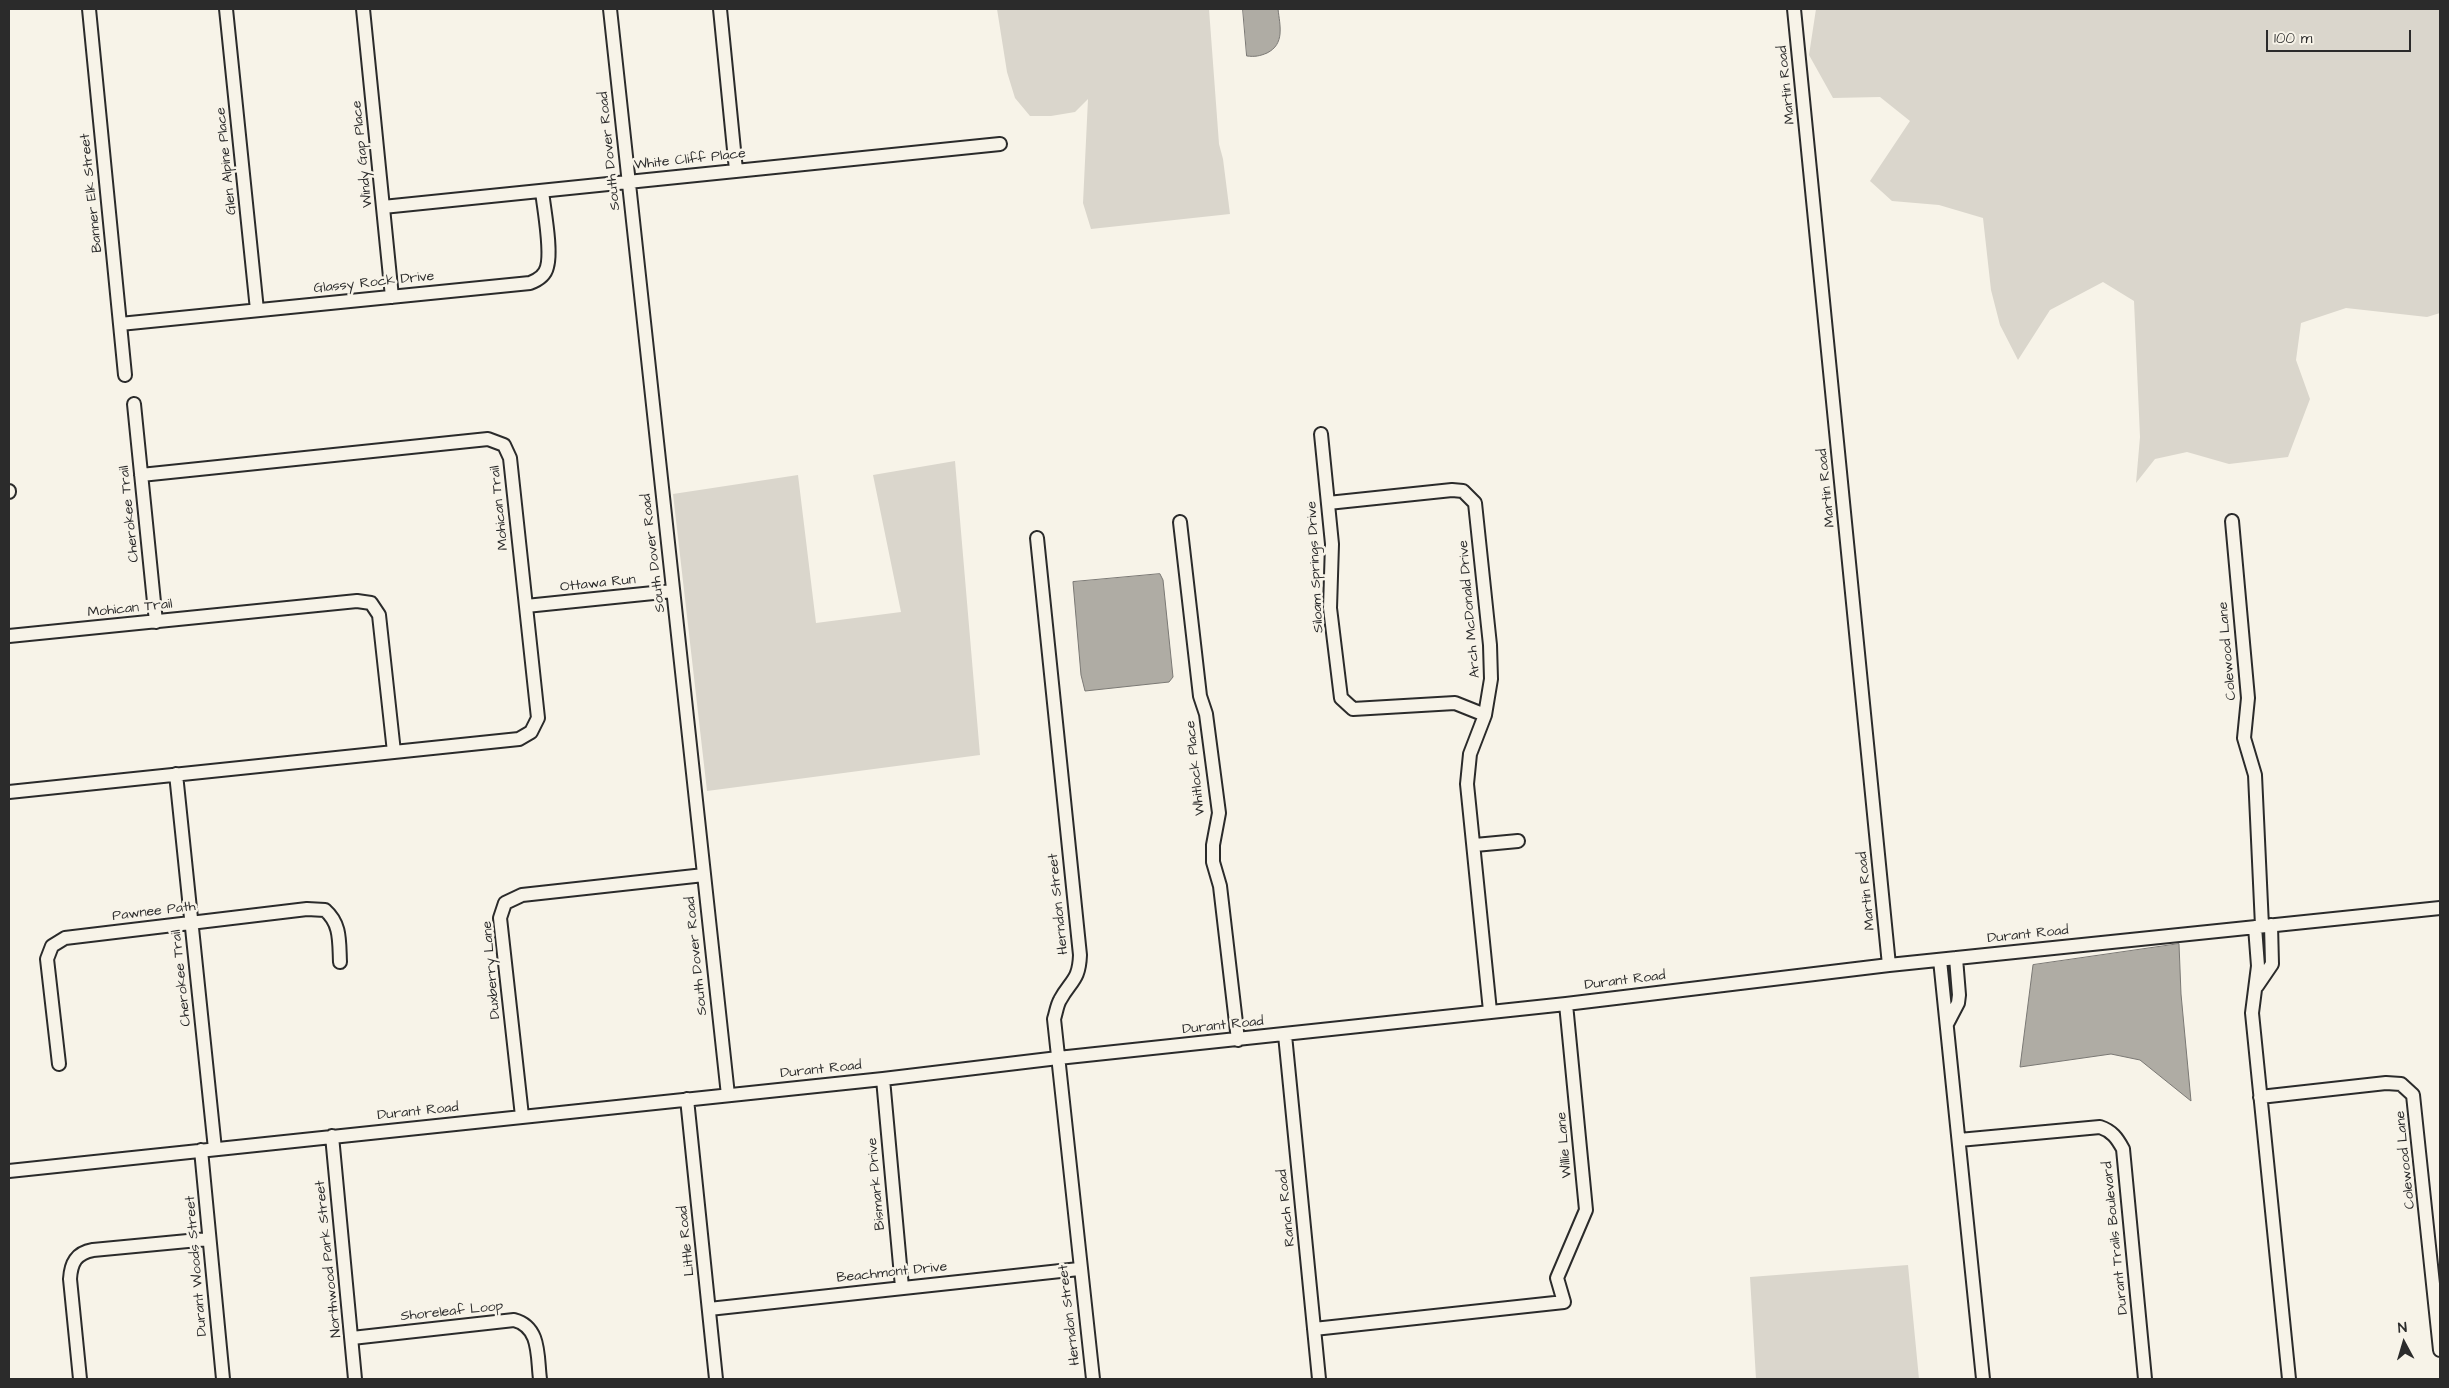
<!DOCTYPE html>
<style>
body{margin:0}
#map{position:relative;width:2449px;height:1388px;overflow:hidden;background:#f7f3e8;font-family:"Architects Daughter",sans-serif}
canvas{display:block}
.frame{position:absolute;inset:0;border:10px solid #2b2b2b;pointer-events:none}
.north{position:absolute;left:2379px;top:1318px;width:50px;height:50px;-webkit-text-stroke:4px #f7f3e8;paint-order:stroke;rotate:354deg;font-size:14px;font-weight:700;line-height:20px;text-align:center;color:#2b2b2b}
.north::after{content:'';display:block;margin:auto;width:18px;height:22px;background:#2b2b2b;clip-path:polygon(50% 0,100% 100%,50% 72%,0 100%)}
.scale{position:absolute;left:2266px;top:30px;width:145px;height:22px;box-sizing:border-box;border:2px solid #2b2b2b;border-top:0;padding-left:6px;font-size:15px;line-height:18px;white-space:nowrap;color:#2b2b2b;-webkit-text-stroke:4px #f7f3e8;paint-order:stroke}
</style>
<div id="map">
<canvas width="2449" height="1388"></canvas>
<div class="frame"></div>
<div class="north">N</div>
<div class="scale">100 m</div>
</div>
<script>
const context = document.querySelector('canvas').getContext('2d');
context.lineJoin = 'round';
function fill(path, color) { context.fillStyle = color; context.fill(path, 'evenodd'); }
function trace(path, color, width, dash) { context.strokeStyle = color; context.lineWidth = width; context.lineCap = dash ? 'butt' : 'round'; context.setLineDash(dash || []); context.stroke(path); }
function drawText(font, color, halo, rows, align = 'center') {
  context.font = font + ' "Architects Daughter",sans-serif'; context.lineWidth = 5; context.setLineDash([]); context.textBaseline = 'middle'; context.strokeStyle = halo; context.fillStyle = color; for (const [text, x, y, turn = 0] of rows) {
    context.save(); context.translate(x, y); context.rotate((+turn || 0) * Math.PI / 180); context.textAlign = isNaN(turn) ? turn : align; if (halo) context.strokeText(text, 0, 0); context.fillText(text, 0, 0); context.restore();
  }
}
fill(new Path2D(`
 M997 9H1209L1219 144 1223 159 1230 214 1091 229 1083 203 1088 99 1075 112 1051 116H1030L1015 98 1007 72Z
 M1816 9H2440V313L2427 317 2346 308 2301 323 2296 360 2310 399 2288 457 2229 464 2187 452 2155 459 2136 483 2140 437 2134 301 2103 282 2050 310 2018 360 2000 325 1991 290 1983 218 1939 205 1892 201 1870 181 1910 121 1880 97 1833 98 1809 55Z
 M955 461 980 755 707 791 673 494 798 475 816 623 901 612 873 475Z
 M1908 1265 1919 1379H1756L1750 1277Z`), '#dad6cc');
const water = new Path2D(`
 M1243 9H1278C1280 26 1285 44 1267 53 1260 56 1255 57 1247 56Z
 M1160 574 1163 580 1173 677 1169 682 1085 691 1081 675 1073 582Z
 M2179 944 2181 994 2191 1101 2140 1060 2111 1054 2020 1067 2033 965Z`);
fill(water, '#afaca4');
trace(water, '#7a7874', 1);
const minor = new Path2D(`
 M89 9 125 375
 M226 9 257 310
 M363 9 392 297
 M610 9 728 1095
 M720 9 736 170
 M1794 9 1889 965
 M383 207 1000 144
 M120 324 530 283C538 280 545 276 547 267 552 250 544 210 542 191
 M134 404 156 622
 M1321 434 1332 544 1330 608 1341 698 1353 709 1455 703 1485 715
 M9 491V492
 M1328 503 1452 490 1463 491 1475 503 1490 645 1491 679 1485 715 1470 754 1467 784 1490 1011
 M2232 521 2248 698 2244 738 2255 775 2262 926
 M1180 522 1200 696 1206 714 1219 813 1213 845V862L1220 886 1238 1040
 M1037 538 1080 955C1079 981 1071 980 1060 1000 1057 1005 1056 1013 1054 1019L1093 1379
 M526 606 673 591
 M9 636 357 601 371 603 379 615 394 752
 M176 774 215 1149
 M9 792 519 739 531 732 538 718 510 458 504 445 488 439 141 475
 M1475 845 1518 841
 M2255 927 2258 966 2252 1013 2289 1379
 M1940 960 1983 1379
 M2257 986 2272 964 2271 925
 M1947 1024 1958 1003 1959 995 1956 958
 M1285 1035 1319 1379
 M59 1064 47 959 52 946 65 938 307 909 325 910C341 924 339 941 340 962
 M883 1079 902 1287
 M2260 1097 2386 1083 2401 1084 2413 1095 2440 1350
 M687 1099 716 1379
 M522 1116 500 918 505 903 522 895 704 875
 M332 1136 355 1379
 M1959 1140 2100 1127C2112 1131 2117 1138 2123 1149L2145 1379
 M201 1150 223 1379
 M9 1171 883 1079 1058 1058 1566 1004 1889 965 2440 908
 M709 1309 1079 1269
 M1314 1329 1564 1302 1557 1278 1586 1210 1566 1004
 M352 1338 514 1320C541 1327 537 1357 540 1379
 M80 1379 70 1279C71 1263 76 1253 93 1250L209 1239`);
trace(minor, '#2b2b2b', 16);
trace(minor, '#f7f3e8', 12);
drawText('14px', '#2b2b2b', '#f7f3e8', [
 ["Martin Road",1787,85,-96],
 ["South Dover Road",610,151,-96],
 ["Windy Gap Place",363,154,-96],
 ["White Cliff Place",690,160,-6],
 ["Glen Alpine Place",227,161,-96],
 ["Banner Elk Street",92,193,-96],
 ["Glassy Rock Drive",374,283,-6],
 ["Martin Road",1827,488,-96],
 ["Mohican Trail",500,508,-96],
 ["Cherokee Trail",130,514,-96],
 ["South Dover Road",654,553,-97],
 ["Siloam Springs Drive",1316,567,-93],
 ["Ottawa Run",598,584,-6],
 ["Mohican Trail",130,609,-6],
 ["Arch McDonald Drive",1470,609,-95],
 ["Colewood Lane",2228,651,-95],
 ["Whitlock Place",1196,768,-96],
 ["Martin Road",1867,891,-96],
 ["Herndon Street",1059,904,-96],
 ["Pawnee Path",154,912,-7],
 ["Durant Road",2028,935,-6],
 ["South Dover Road",697,956,-96],
 ["Duxberry Lane",492,970,-95],
 ["Cherokee Trail",182,978,-96],
 ["Durant Road",1625,981,-7],
 ["Durant Road",1223,1026,-6],
 ["Durant Road",821,1070,-6],
 ["Durant Road",418,1112,-6],
 ["Willie Lane",1565,1145,-95],
 ["Colewood Lane",2406,1160,-96],
 ["Bismark Drive",877,1184,-95],
 ["Ranch Road",1287,1208,-96],
 ["Durant Trails Boulevard",2116,1238,-96],
 ["Little Road",687,1241,-96],
 ["Northwood Park Street",329,1259,-96],
 ["Durant Woods Street",197,1266,-95],
 ["Beachmont Drive",892,1273,-6],
 ["Shoreleaf Loop",452,1312,-6],
 ["Herndon Street",1070,1315,-97]
]);
</script>
